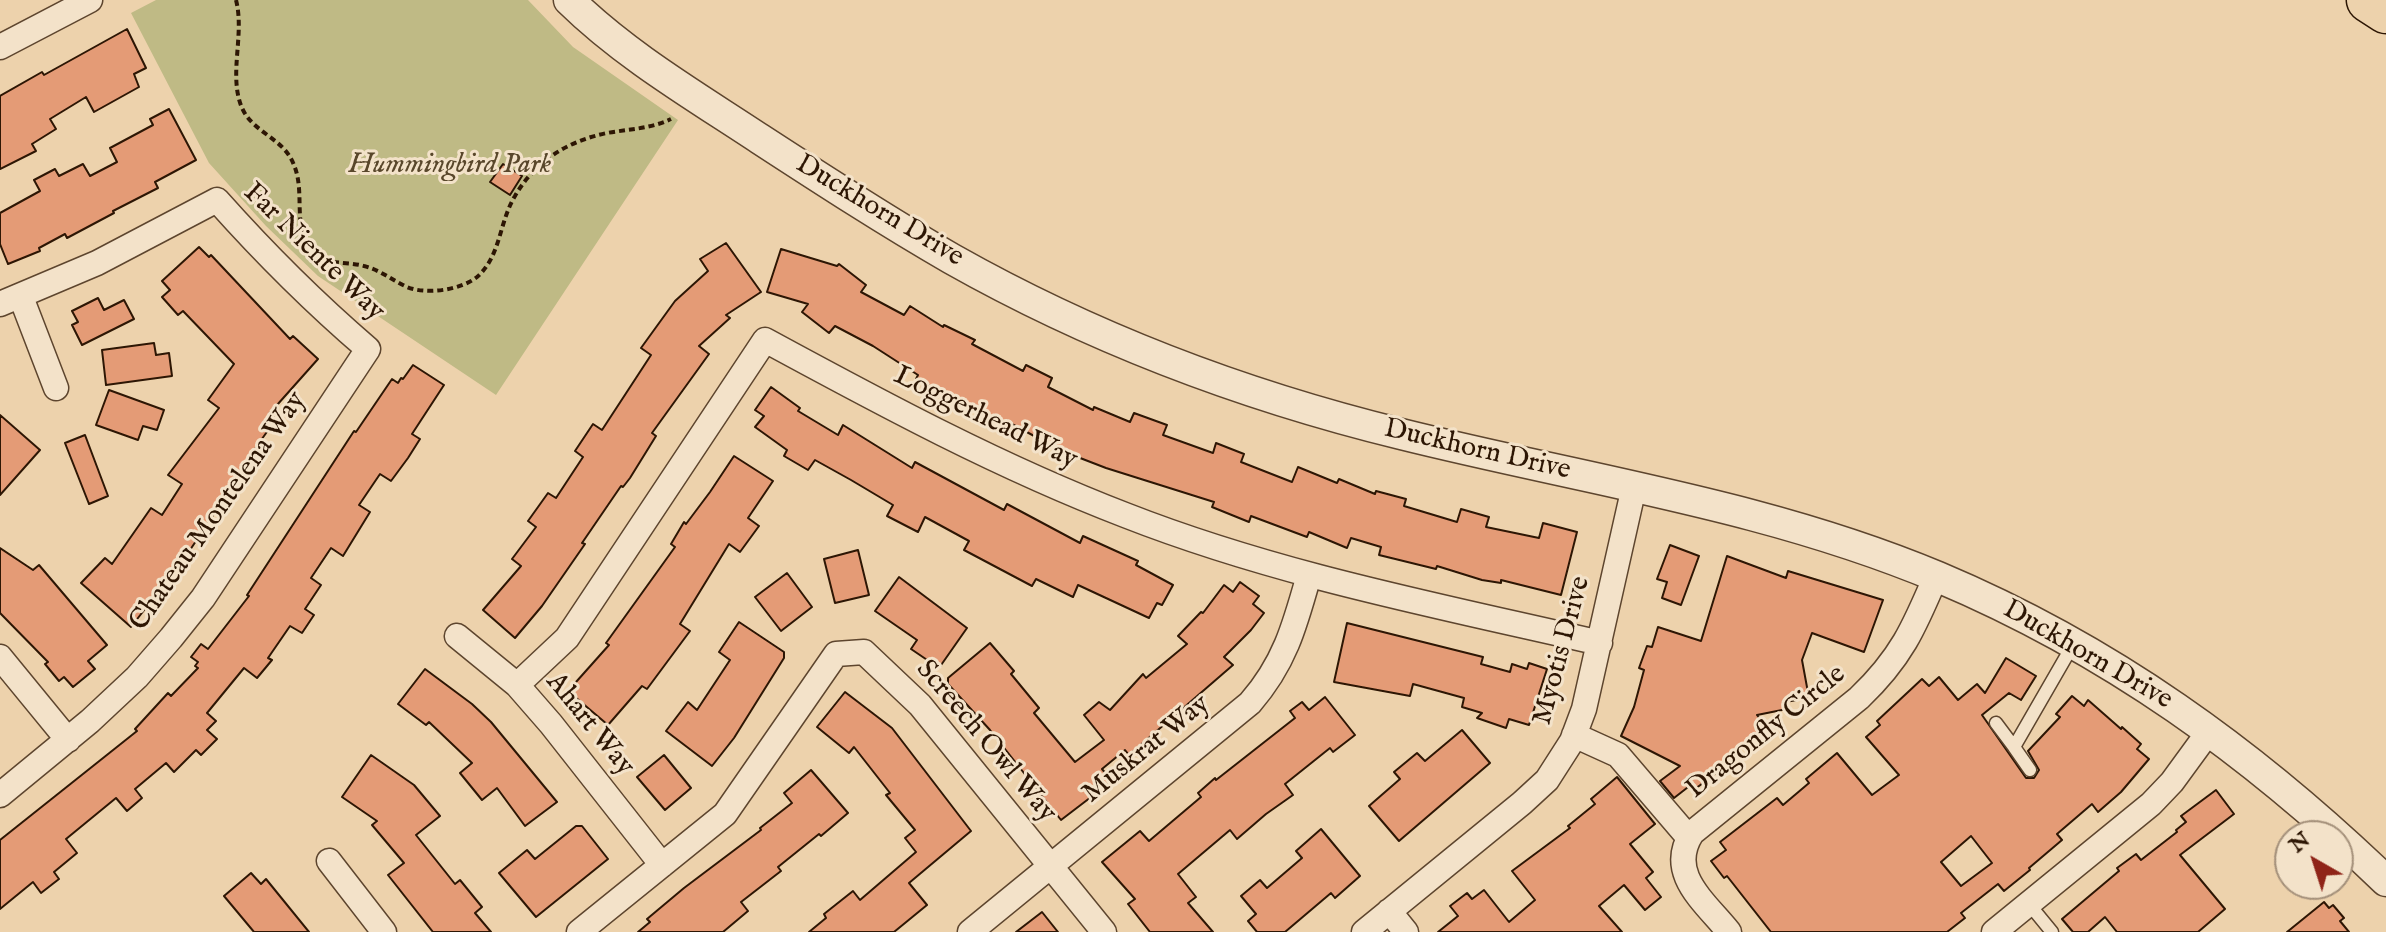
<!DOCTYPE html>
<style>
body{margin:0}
#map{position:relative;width:2386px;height:932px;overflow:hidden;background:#edd2ac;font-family:"IM FELL English",serif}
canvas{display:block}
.north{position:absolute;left:2274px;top:820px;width:80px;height:80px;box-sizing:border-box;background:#f3e2c9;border:2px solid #a4907a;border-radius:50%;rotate:321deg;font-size:22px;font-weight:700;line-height:32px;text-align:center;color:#2d1604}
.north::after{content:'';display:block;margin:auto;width:28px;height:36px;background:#8f2418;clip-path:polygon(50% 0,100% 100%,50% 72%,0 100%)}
</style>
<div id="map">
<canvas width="2386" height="932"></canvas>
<div class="north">N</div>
</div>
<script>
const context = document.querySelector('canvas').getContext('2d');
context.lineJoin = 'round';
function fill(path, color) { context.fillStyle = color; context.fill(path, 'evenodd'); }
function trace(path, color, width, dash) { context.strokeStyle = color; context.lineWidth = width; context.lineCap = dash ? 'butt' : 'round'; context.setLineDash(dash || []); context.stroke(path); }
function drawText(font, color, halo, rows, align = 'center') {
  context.font = font + ' "IM FELL English",serif'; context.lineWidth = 6; context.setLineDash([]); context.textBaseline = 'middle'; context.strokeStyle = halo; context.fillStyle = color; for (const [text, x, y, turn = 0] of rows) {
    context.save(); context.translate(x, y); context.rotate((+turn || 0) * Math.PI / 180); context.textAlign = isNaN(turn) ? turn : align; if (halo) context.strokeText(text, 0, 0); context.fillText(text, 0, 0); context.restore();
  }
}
fill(new Path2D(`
 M156 0H528L573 47 678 120 496 395 318 276 266 226 209 163 131 13Z`), '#bfba85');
const building = new Path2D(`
 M127 29 146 68 134 74 139 87 94 112 86 97 50 119 56 129 32 144 36 151 0 169V96L42 72 44 75Z
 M169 109 196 160 155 182 158 188 113 211 114 213 67 238 65 234 39 248 40 251 8 264 0 244V213L40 191 34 180 55 169 59 176 83 164 90 176 117 162 110 148 153 125 150 119Z
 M503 164 522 176 510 195 490 182Z
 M726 243 761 292 726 315 730 318 699 346 709 354 652 433 656 436 630 478 623 487 621 486 582 543 585 544 542 606 515 638 483 610 521 566 512 559 536 527 528 521 548 493 556 498 583 457 575 451 593 424 602 430 651 355 641 348 675 301 708 271 700 259Z
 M199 247 209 257 211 255 290 339 293 336 318 359 269 414 276 419 252 453 254 454 186 556 131 627 81 583 105 558 112 564 151 508 162 515 182 484 168 475 219 408 208 400 234 364 183 311 178 315 162 297 170 290 162 281Z
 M781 249 837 266 839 264 866 285 861 292 904 315 910 306 943 327 944 325 975 340 972 344 1023 371 1026 365 1052 378 1048 387 1093 410 1094 407 1130 422 1134 413 1167 425 1163 435 1213 453 1216 443 1244 454 1241 462 1292 482 1298 467 1337 483 1339 479 1375 494 1376 491 1406 499 1404 506 1457 522 1461 509 1489 517 1486 527 1539 538 1543 523 1577 532 1561 595 1501 580V583L1482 580 1437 566 1436 569 1379 555 1381 547 1351 538 1347 548 1309 532 1307 537 1251 516 1249 522 1212 507 1214 502 1106 468 1062 451 1010 423 1008 426 973 411 954 401 955 398 916 379 918 375 873 346 835 326 829 333 802 312 808 304 767 292Z
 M98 298 104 310 124 300 134 319 82 345 72 325 78 322 72 311Z
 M154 343 156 355 169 353 172 376 106 385 102 350Z
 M413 365 444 385 412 434 420 439 408 458 391 481 380 474 359 505 370 512 343 556 331 548 311 578 321 585 305 609 314 615 302 633 290 626 268 658 272 660 257 678 244 668 207 713 216 721 207 730 217 739 201 755 196 750 174 772 166 763 135 789 142 798 127 811 116 798 66 839 77 853 54 872 59 879 41 893 33 882 0 909V840L137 731 135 729 168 693 171 696 198 668 195 666 198 662 191 657 201 644 208 649 249 596 247 595 354 431 356 432 392 379 398 383 401 378 403 379Z
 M771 387 800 408 798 411 838 435 843 425 912 468 915 462 1004 510 1007 504 1080 543 1083 536 1138 561 1136 565 1173 585 1162 605 1157 603 1149 618 1078 585 1073 597 1036 579 1032 586 964 550 969 541 925 517 918 532 887 516 893 505 851 480 815 460 808 470 784 456 787 450 755 427 764 416 755 410Z
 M109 390 164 410 157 430 143 426 138 440 96 425Z
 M0 415 40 450 0 495Z
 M85 435 108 496 89 504 65 443Z
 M734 456 773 481 748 518 759 526 740 552 729 544 680 624 690 631 647 689 642 686 608 725 568 691 609 645 606 643 675 547 671 544 684 522 686 524 710 492Z
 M1670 545 1699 556 1681 605 1662 598 1667 582 1657 579Z
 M0 548 33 570 39 565 107 645 88 661 95 669 73 687 64 677 59 681 45 664 48 662 0 613Z
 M858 550 869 595 835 603 824 559Z
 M1727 556 1786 578 1788 571 1883 600 1864 652 1812 633 1802 660 1809 698 1785 702 1787 709 1757 715 1766 727 1712 771 1715 774 1695 789 1692 784 1674 798 1660 781 1680 766 1621 736 1634 707 1644 670 1639 668 1647 646 1652 647 1658 627 1701 641Z
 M787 573 812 607 781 631 755 597Z
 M899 577 967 628 939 668 911 649 917 640 875 611Z
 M1240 582 1259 596 1253 604 1264 613 1251 630 1224 657 1233 665 1129 755 1125 750 1102 769 1112 781 1061 820 990 730 948 684V678L990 643 1014 671 1011 674 1039 708 1034 713 1075 762 1104 740 1084 715 1099 702 1110 710 1143 674 1146 678 1187 644 1178 636 1201 612 1203 613 1224 585 1233 592Z
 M739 622 784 652V658L734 738 712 766 666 731 688 702 697 710 730 660 719 652Z
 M1347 623 1483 657 1481 664 1510 672 1512 664 1527 669 1529 663 1547 669 1529 725 1509 719 1506 728 1477 718 1482 713 1462 707 1464 698 1413 684 1410 696 1334 682Z
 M2006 658 2036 676 2021 700 2009 693 1982 715 2026 778H2034L2039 770 2028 751 2060 717 2056 714 2072 696 2084 706 2088 700 2121 729 2122 727 2141 744 2137 749 2149 759 2121 792 2098 812 2092 804 2057 834 2062 840 2029 868 2030 870 2004 891 1998 884 1961 913 1965 918 1947 932H1771L1727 876 1724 878 1711 861 1726 850 1720 842 1777 798 1783 805 1809 783 1806 779 1837 753 1872 795 1899 775 1866 737 1880 725 1877 721 1922 679 1929 686 1939 677 1958 700 1977 684 1985 693ZM1971 836 1992 863 1961 886 1941 862Z
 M425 669 472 704 491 722 557 802 525 826 497 788 482 800 460 773 472 763 429 722 426 725 398 704Z
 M845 692 892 728 971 831 909 883 927 905 894 932H809L826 918 824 914 853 891 860 900 916 852 905 838 915 830 886 795 890 793 854 747 849 753 817 727Z
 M1325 697 1355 735 1333 752 1330 748 1285 784 1293 795 1266 814 1237 839 1230 830 1178 874 1196 897 1188 903 1213 932H1150L1128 904 1135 899 1102 862 1140 831 1149 841 1201 797 1198 793 1215 778 1216 780 1295 718 1290 711 1302 702 1309 710Z
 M1462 730 1490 763 1399 841 1369 806 1400 779 1394 772 1417 753 1425 761Z
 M371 755 414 785 440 816 416 835 455 884 460 880 482 907 475 913 491 932H433L388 875 404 863 372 825 377 821 342 797Z
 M664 755 691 788 665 810 637 777Z
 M811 770 848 813 821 836 819 834 778 867 781 871 741 902 748 911 723 932H638L650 922 647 919 684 888 761 830 760 828 792 803 784 793Z
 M1617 777 1655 824 1630 844 1653 872 1646 878 1661 897 1645 910 1624 885 1599 906 1622 932H1438L1458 916 1450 906 1467 893 1472 899 1484 890 1509 922 1535 900 1512 871 1570 828 1568 826 1595 804 1591 799Z
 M2216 790 2234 814 2180 855 2225 909 2198 932H2117L2105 917 2088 932H2073L2062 919 2119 871 2117 868 2136 854 2141 860 2177 832 2176 830 2186 822 2181 816Z
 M576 826H582L608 859 536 917 499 873 527 850 535 859Z
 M1321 829 1360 876 1335 898 1331 893 1285 932H1257L1248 921 1256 914 1241 896 1260 880 1267 888 1302 858 1296 851Z
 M251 873 261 884 266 879 309 932H254L224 896Z
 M2324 902 2329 908 2333 905 2344 918 2340 921 2349 932H2287Z
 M1042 912 1058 932H1016Z`);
fill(building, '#e49b76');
trace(building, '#2d1604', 2);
const service = new Path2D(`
 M1996 723 2014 747 2074 643
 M2014 747 2030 770
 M2029 904 2052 932`);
const minor = new Path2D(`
 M0 47 90 0
 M21 297 56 388
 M0 304 97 263 217 200C266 255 312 301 368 349L203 598 171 638 137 677 90 721 0 795
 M457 636 517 685 551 724 662 865
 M0 657 68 740
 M517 685 567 638 765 340C883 404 1000 467 1125 515 1278 575 1440 606 1600 643
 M1574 735 1618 755 1689 838
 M329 861 384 932
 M1389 911 1406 932
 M579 932 725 814 836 654 864 652 920 705 1104 932
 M970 932 1250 703C1285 663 1295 625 1309 575
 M1364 932 1522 803 1547 780 1572 741 1584 709 1634 487
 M1729 932C1704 901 1666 873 1692 833L1859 698C1901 658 1914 628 1936 576
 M1994 932 2151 804 2172 782 2210 730`);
const tertiary = new Path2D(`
 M569 0C625 55 695 96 760 139 823 180 886 221 952 259 1092 338 1246 396 1401 434 1581 479 1766 505 1938 577 2109 649 2253 753 2386 881`);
const motorway = new Path2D(`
 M2369 0 2386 11`);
trace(service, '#5d452e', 15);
trace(minor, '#5d452e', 27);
trace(tertiary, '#5d452e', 33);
trace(motorway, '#2d1604', 47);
trace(new Path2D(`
 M236 0C245 35 228 75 242 108 253 133 284 138 294 165 306 194 291 228 313 251 326 266 346 261 364 266 380 270 392 280 407 287 426 295 461 290 477 277 501 256 499 222 515 196 535 161 568 141 607 133 629 129 650 129 671 119`), '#2d1604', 4, [6, 4]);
trace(service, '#f3e2c9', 12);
trace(minor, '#f3e2c9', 24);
trace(tertiary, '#f3e2c9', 30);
trace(motorway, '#edd2ac', 44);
drawText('italic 28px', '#59472b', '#f3e2c9', [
 ["Hummingbird Park",450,166]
]);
drawText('28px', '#2d1604', '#f3e2c9', [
 ["Duckhorn Drive",879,212,31],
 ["Far Niente Way",313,253,44],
 ["Loggerhead Way",985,419,26],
 ["Duckhorn Drive",1477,451,13],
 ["Chateau Montelena Way",219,512,-55],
 ["Myotis Drive",1563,651,-75],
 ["Duckhorn Drive",2087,656,30],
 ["Ahart Way",589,725,51],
 ["Dragonfly Circle",1767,733,-39],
 ["Screech Owl Way",985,742,50],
 ["Muskrat Way",1147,750,-39]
]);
</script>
